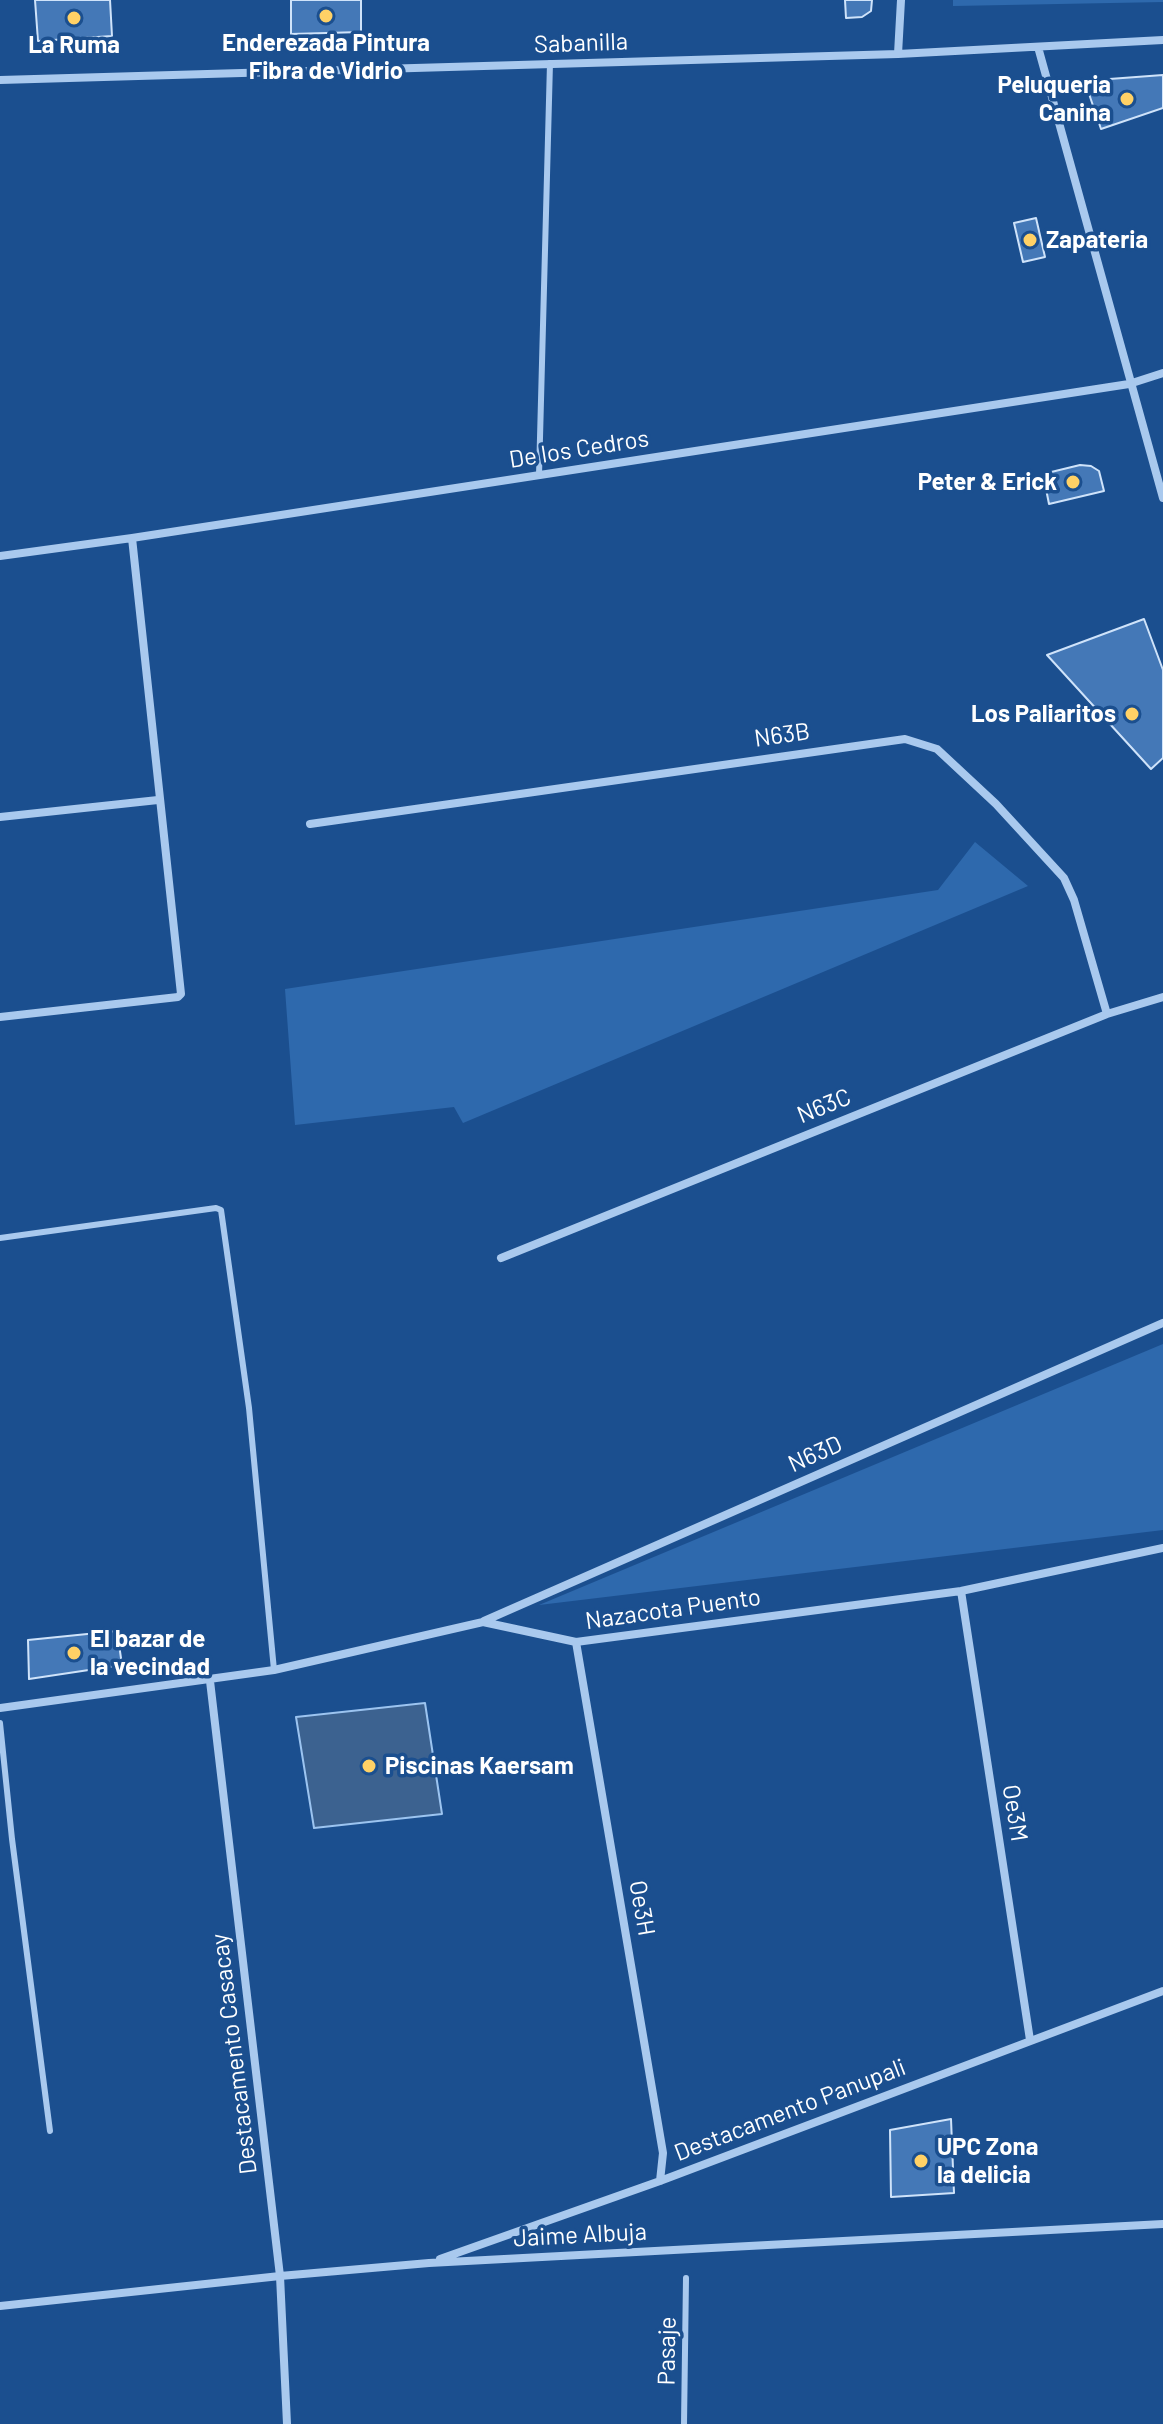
<!DOCTYPE html>
<html>
<head>
<meta charset="utf-8">
<style>
	body { margin:0 }
	canvas { display:block; background:#1b4f8f }
</style>
</head>
<body>
<canvas width="1163" height="2424"></canvas>
<script>
const g = document.querySelector('canvas').getContext('2d');
g.lineJoin = 'round';
function fill(path, color) { g.fillStyle = color; g.fill(path, 'evenodd'); }
function strokePath(path, color, width, dash) { g.strokeStyle = color; g.lineWidth = width; g.lineCap = dash ? 'butt' : 'round'; g.setLineDash(dash || []); g.stroke(path); }
function write(font, color, halo, rows, align = 'center') {
  g.font = font + ' Barlow,sans-serif'; g.lineWidth = 7; g.setLineDash([]); g.textBaseline = 'middle'; g.strokeStyle = halo; g.fillStyle = color; for (const [text, x, y, turn = 0] of rows) {
    g.save(); g.translate(x, y); g.rotate((+turn || 0) * Math.PI / 180); g.textAlign = isNaN(turn) ? turn : align; if (halo) g.strokeText(text, 0, 0); g.fillText(text, 0, 0); g.restore();
  }
}
fill(new Path2D(`
	M953,0H1163V2L953,6Z
	M975,842L1028,886L463,1123L454,1107L295,1125L285,989L938,890Z
	M1163,1344V1530L539,1605Z`), '#2e69ad');
const water = new Path2D(`
	M425,1703L442,1814L314,1828L296,1717Z`);
fill(water, '#3c6290');
strokePath(water, '#9cc4f0', 2);
const building = new Path2D(`
	M35,0H110L112,36L38,41Z
	M291,0H361V32L291,34Z
	M845,0H872L871,11L862,17L846,18Z
	M1163,75V108L1101,129L1088,91L1096,80Z
	M1036,218L1045,257L1023,262L1014,223Z
	M1080,465L1091,466L1099,471L1104,491L1049,504L1043,474Z
	M1144,619L1163,670V758L1151,769L1047,655Z
	M117,1631L122,1665L29,1679L28,1640Z
	M951,2119L954,2193L891,2197L890,2130Z`);
fill(building, '#4478b7');
strokePath(building, '#cfe3fa', 2);
strokePath(new Path2D(`
	M539,475L550,63
	M0,1238L216,1208L221,1210L249,1408L274,1670
	M0,1723L12,1839L50,2131
	M684,2424L686,2278`), '#a9c9ee', 6);
strokePath(new Path2D(`
	M1038,47L1163,498
	M898,54L901,0
	M0,80L898,54L1163,40
	M0,556L132,538L1129,384L1163,373
	M0,817L158,800
	M310,824L905,739L937,749L996,804L1064,878L1074,900L1107,1014
	M0,1017L178,997L181,994L132,538
	M501,1258L1107,1014L1163,997
	M961,1591L1030,2040
	M484,1621L1163,1323
	M576,1642L663,2153L660,2181
	M210,1681L280,2276L287,2424
	M0,1708L274,1670L483,1622L576,1642L961,1591L1163,1548
	M440,2259L660,2181L1163,1991
	M0,2306L280,2276L429,2263L1163,2224`), '#a9c9ee', 8);
for (const [x, y, r, color] of [
	[326,16,8,"#ffd166"],
	[74,18,8,"#ffd166"],
	[1127,99,8,"#ffd166"],
	[1030,240,8,"#ffd166"],
	[1073,482,8,"#ffd166"],
	[1132,714,8,"#ffd166"],
	[74,1653,8,"#ffd166"],
	[369,1766,8,"#ffd166"],
	[921,2161,8,"#ffd166"]
]) { const dot = new Path2D(); dot.arc(x, y, r, 0, 2 * Math.PI); g.fillStyle = color; g.fill(dot); strokePath(dot, '#1b4f8f', 3); }
write('bold 24px', '#fff', '#1b4f8f', [
	["Enderezada Pintura",326,43,"center"],
	["Fibra de Vidrio",326,71,"center"],
	["La Ruma",74,45,"center"],
	["Peluqueria",1111,85,"right"],
	["Canina",1111,113,"right"],
	["Zapateria",1046,240],
	["Peter & Erick",1057,482,"right"],
	["Los Paliaritos",1116,714,"right"],
	["El bazar de",90,1639],
	["la vecindad",90,1667],
	["Piscinas Kaersam",385,1766],
	["UPC Zona",937,2147],
	["la delicia",937,2175]
], 'left');
write('24px', '#fff', '#1b4f8f', [
	["Sabanilla",581,43,-2],
	["De los Cedros",579,449,-9],
	["N63B",782,735,-8],
	["N63C",824,1106,-22],
	["N63D",815,1454,-24],
	["Nazacota Puento",673,1609,-8],
	["Oe3M",1015,1813,81],
	["Oe3H",642,1908,80],
	["Destacamento Casacay",234,2054,-97],
	["Destacamento Panupali",790,2110,-21],
	["Jaime Albuja",580,2235,-3],
	["Pasaje",667,2351,-89]
]);
</script>
</body>
</html>
